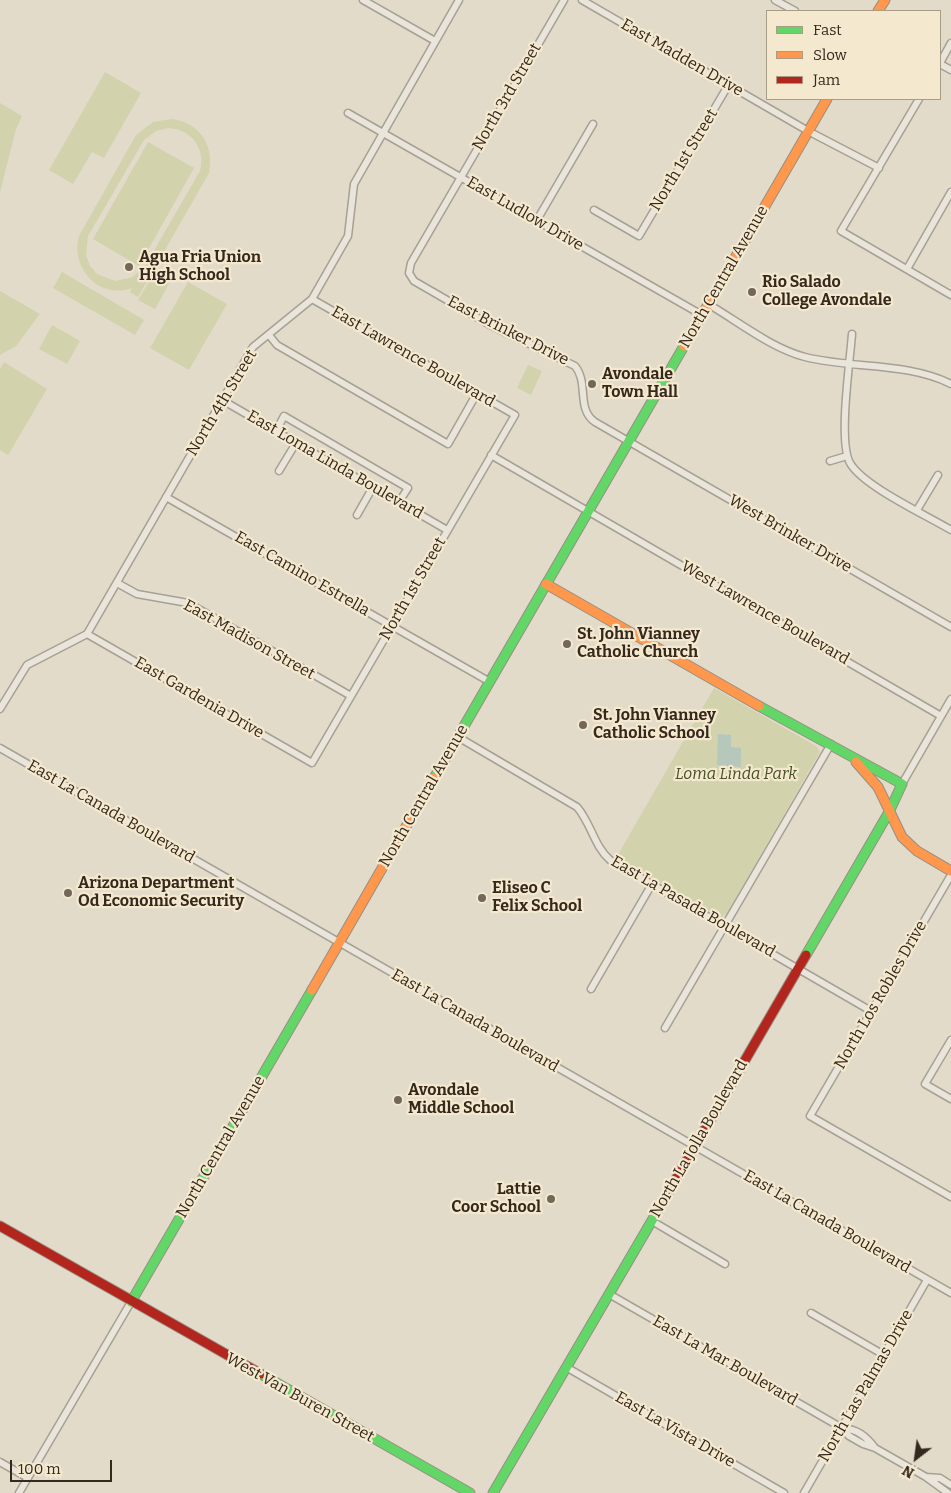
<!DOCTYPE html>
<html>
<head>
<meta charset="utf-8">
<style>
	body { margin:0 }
	#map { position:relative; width:951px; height:1493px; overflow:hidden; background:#e2dbca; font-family:Bitter,serif }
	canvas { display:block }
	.legend { position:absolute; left:766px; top:10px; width:175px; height:90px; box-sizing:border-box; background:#f4e9cf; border:1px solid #a89c87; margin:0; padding:6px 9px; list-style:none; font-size:15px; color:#35281c }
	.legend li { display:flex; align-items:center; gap:10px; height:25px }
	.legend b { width:25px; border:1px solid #a89c87 }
	.north { position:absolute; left:891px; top:1433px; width:50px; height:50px; -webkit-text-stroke:4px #f4e9cf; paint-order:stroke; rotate:210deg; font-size:14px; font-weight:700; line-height:20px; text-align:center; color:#35281c }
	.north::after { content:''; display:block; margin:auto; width:18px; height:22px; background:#35281c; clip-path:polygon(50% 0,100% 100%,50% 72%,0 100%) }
	.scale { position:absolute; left:10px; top:1460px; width:102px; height:22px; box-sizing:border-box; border:2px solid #35281c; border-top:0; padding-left:6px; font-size:15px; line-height:18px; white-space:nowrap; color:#35281c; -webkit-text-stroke:4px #f4e9cf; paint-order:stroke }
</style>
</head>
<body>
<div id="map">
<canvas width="951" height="1493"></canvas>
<ul class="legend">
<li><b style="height:6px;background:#63d668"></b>Fast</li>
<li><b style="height:6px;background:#ff974d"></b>Slow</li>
<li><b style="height:6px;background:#b3261e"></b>Jam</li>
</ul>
<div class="north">N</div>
<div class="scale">100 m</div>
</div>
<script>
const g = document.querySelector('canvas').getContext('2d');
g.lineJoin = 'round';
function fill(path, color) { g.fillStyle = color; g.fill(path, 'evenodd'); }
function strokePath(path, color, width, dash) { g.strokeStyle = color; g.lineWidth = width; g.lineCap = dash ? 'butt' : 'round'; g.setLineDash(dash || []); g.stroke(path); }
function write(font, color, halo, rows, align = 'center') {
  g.font = font + ' Bitter,serif'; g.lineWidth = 4.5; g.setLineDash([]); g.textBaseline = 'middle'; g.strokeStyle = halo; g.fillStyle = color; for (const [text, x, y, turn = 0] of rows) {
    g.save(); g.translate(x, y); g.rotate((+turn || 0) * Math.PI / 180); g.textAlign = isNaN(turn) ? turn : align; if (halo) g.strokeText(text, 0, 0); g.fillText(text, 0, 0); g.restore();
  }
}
fill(new Path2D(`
	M105,72L141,93L104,158L92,152L73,184L49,170Z
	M0,103L22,116L16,129L0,192Z
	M171,119C199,122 215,145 209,173L138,297L130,292L132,288C99,300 70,268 79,236L136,135L153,122ZM168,128C192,129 206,149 200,171L145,266L133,277L115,281L97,274L90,266L86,255L88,236L144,140L156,131Z
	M148,142L194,168L139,266L93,239Z
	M62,272L144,320L135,335L53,288Z
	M153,275L169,284L155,309L138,300Z
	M188,282L227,304L189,370L150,348Z
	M0,291L40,314L16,346L0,355Z
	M52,325L80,341L67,364L39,349Z
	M4,362L47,389L8,455L0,450V369Z
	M528,365L542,371L531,395L517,388Z
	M714,688L816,746L820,752L727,913L721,918L616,858Z`), '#d2d2ac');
fill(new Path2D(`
	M718,734L731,735V747L741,748V767L717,765Z`), '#b6c7bc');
const street = new Path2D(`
	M363,0L435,41
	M564,0L411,263L409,273L414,281L492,326L575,366C589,383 576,409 595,422L951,627
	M582,0L808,131L879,168
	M775,0L795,11
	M940,63L951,43
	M940,64L951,70
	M919,99L841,231L951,295
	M348,113L702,315
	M594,210L639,236L729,84
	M537,220L593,124
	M907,269L951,192
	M708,304C739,322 771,348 805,357C853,369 907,362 951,384
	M852,334C850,362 838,441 850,463C863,486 926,515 951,530
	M269,335L277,345L448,444L477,393
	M222,400L447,530
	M276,431L284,416L408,488L399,502
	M491,455L941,716
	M830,461L847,456
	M279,471L296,443
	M166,497L490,682
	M917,510L938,475
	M357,515L373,487
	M117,583L137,594L188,603L351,696
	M87,634L312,763L515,415L312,299
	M0,709L27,665L87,634L253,347L312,299L348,236L354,184L459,0
	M458,737L577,807C591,823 594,846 610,860L871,1011
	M0,748L951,1293
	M902,784L951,699
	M951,875L810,1116L951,1197
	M591,989L652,884
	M665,1028L831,744
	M951,1040L925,1084L951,1099
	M652,1221L725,1264
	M609,1294L842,1428L849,1436L863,1444L875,1448L926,1477L948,1493
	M811,1313L884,1355
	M566,1367L784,1493
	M842,1428C857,1429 866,1436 875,1448
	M0,1462L28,1478
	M926,1477L940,1478L951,1485
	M19,1493L131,1302
	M804,1493L927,1280`);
const fast = new Path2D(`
	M759,706L902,784L889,812L806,955
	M434,778L684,346
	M131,1302L312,990
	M261,1374L470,1493
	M493,1493L668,1193`);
const slow = new Path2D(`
	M878,11L885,0
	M684,346L827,99
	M546,584L759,706
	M856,762L878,787L902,837L917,851L951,871
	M312,990L434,778`);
const jam = new Path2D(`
	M668,1193L806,955
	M0,1226L261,1374`);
strokePath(street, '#a7a094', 9);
strokePath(fast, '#968f84', 11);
strokePath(slow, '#968f84', 11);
strokePath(jam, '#968f84', 11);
strokePath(street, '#eae5db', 6);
strokePath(fast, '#63d668', 9);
strokePath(slow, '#ff974d', 9);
strokePath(jam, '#b3261e', 9);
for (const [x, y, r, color] of [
	[129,267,5,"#726759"],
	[752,292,5,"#726759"],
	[592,384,5,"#726759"],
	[567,644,5,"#726759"],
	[583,725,5,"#726759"],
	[68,893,5,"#726759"],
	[482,898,5,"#726759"],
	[398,1100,5,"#726759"],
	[551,1199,5,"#726759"]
]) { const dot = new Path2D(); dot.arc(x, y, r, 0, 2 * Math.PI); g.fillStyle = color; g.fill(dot); strokePath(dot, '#f4e9cf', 2); }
write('16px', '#35281c', '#f4e9cf', [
	["East Madden Drive",682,58,30],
	["North 3rd Street",507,97,-60],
	["North 1st Street",684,160,-59],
	["East Ludlow Drive",525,214,30],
	["North Central Avenue",724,277,-60],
	["East Brinker Drive",508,331,27],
	["East Lawrence Boulevard",413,357,30],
	["North 4th Street",222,403,-59],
	["East Loma Linda Boulevard",335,465,30],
	["West Brinker Drive",790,534,30],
	["East Camino Estrella",302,574,30],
	["North 1st Street",413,589,-60],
	["West Lawrence Boulevard",765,613,30],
	["East Madison Street",249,640,29],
	["East Gardenia Drive",199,698,30],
	["North Central Avenue",424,796,-60],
	["East La Canada Boulevard",111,812,30],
	["East La Pasada Boulevard",693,907,30],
	["North Los Robles Drive",881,995,-60],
	["East La Canada Boulevard",475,1021,30],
	["North La Jolla Boulevard",699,1139,-60],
	["North Central Avenue",221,1147,-60],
	["East La Canada Boulevard",827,1222,30],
	["East La Mar Boulevard",725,1361,30],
	["North Las Palmas Drive",866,1386,-60],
	["West Van Buren Street",300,1398,29],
	["East La Vista Drive",675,1430,30]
]);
write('bold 16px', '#35281c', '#f4e9cf', [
	["Agua Fria Union",139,258],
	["High School",139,276],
	["Rio Salado",762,283],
	["College Avondale",762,301],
	["Avondale",602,375],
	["Town Hall",602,393],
	["St. John Vianney",577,635],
	["Catholic Church",577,653],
	["St. John Vianney",593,716],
	["Catholic School",593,734],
	["Arizona Department",78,884],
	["Od Economic Security",78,902],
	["Eliseo C",492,889],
	["Felix School",492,907],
	["Avondale",408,1091],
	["Middle School",408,1109],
	["Lattie",541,1190,"right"],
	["Coor School",541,1208,"right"]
], 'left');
write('italic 16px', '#465124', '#f4e9cf', [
	["Loma Linda Park",736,775]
]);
</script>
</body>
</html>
